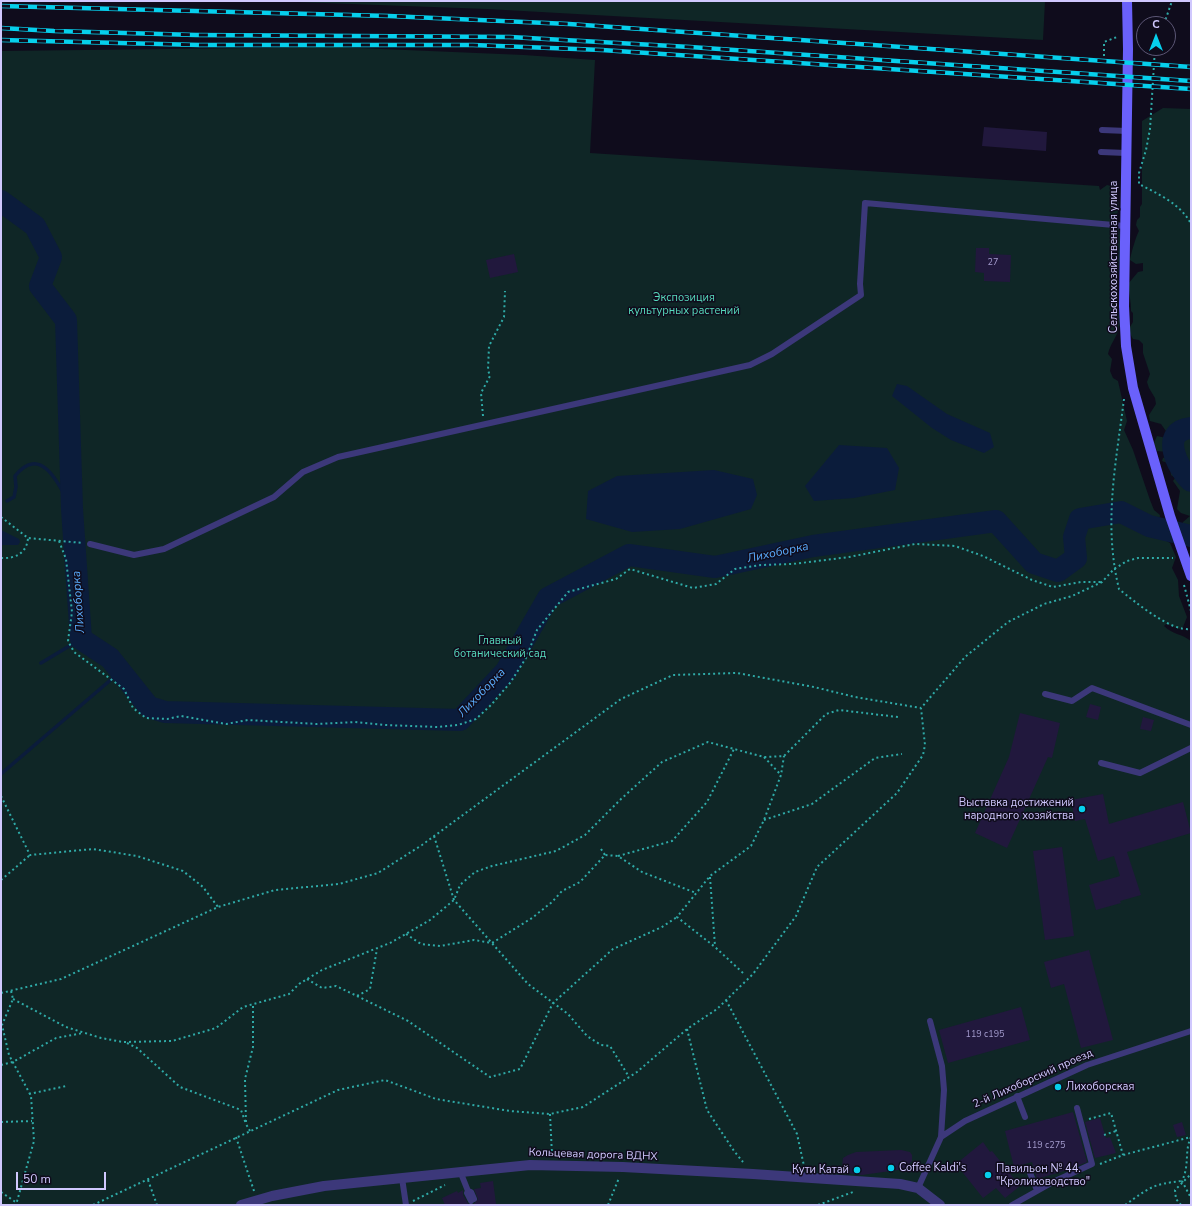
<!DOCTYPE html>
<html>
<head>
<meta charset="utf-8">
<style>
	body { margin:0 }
	#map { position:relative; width:1192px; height:1206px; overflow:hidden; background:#0f0c1c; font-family:"Nunito Sans",sans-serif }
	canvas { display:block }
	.frame { position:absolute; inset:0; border:2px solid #d0c8fe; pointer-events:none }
	.north { position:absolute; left:1136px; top:16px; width:40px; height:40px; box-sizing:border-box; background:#0f0c1c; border:1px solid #5c5776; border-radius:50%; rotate:0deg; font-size:11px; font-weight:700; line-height:16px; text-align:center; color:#d0c8fe }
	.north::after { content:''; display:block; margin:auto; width:14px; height:18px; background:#06cfec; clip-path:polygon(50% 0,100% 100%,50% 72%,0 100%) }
	.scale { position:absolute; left:16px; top:1172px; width:90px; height:18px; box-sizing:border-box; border:2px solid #d0c8fe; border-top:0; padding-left:5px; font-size:12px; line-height:14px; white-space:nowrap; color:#d0c8fe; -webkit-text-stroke:3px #0f0c1c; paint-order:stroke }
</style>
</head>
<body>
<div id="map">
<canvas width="1192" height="1206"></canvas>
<div class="frame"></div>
<div class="north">С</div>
<div class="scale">50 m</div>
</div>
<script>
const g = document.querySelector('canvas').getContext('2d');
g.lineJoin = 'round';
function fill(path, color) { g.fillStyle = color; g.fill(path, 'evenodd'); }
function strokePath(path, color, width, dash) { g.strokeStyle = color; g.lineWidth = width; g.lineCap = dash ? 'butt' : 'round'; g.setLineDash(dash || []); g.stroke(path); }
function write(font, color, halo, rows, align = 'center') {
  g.font = font + ' "Nunito Sans",sans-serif'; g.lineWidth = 3; g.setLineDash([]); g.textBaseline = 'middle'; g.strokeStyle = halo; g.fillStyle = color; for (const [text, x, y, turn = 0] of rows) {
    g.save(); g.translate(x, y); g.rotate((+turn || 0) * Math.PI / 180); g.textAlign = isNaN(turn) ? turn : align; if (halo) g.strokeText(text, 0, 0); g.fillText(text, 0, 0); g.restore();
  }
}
fill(new Path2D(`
	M270,1H1045L1043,40L487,9Z
	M335,47L524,55L595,60L590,153L1099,186L1100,190L1107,185L1115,187L1119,205L1116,221C1126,240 1117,276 1116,297C1116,307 1122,319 1119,328C1117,337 1110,344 1108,354L1112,359L1110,371L1113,378L1118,381L1127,421L1124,430L1133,450L1150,500L1154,510L1160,515L1159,523L1165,540L1170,543L1176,557L1172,568L1178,580L1179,596L1187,617L1183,627L1179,629L1166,624L1164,626C1172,634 1182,634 1191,641V1205H1V51Z
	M1163,108L1191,109V544L1184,541L1180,530L1183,522L1190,516L1181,513L1177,509L1180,491L1173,481L1175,478L1171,475L1170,464L1162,461L1163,458L1169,456L1167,452L1157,451L1154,443L1157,436L1166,438L1168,434L1161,424L1150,421L1149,415L1156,404L1155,398L1149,388L1147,382L1150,374L1143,353V344L1139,340L1133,339L1128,330L1133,322V313L1131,311C1131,301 1129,293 1128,284L1138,272L1143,271V263L1136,264L1130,260C1131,254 1136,236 1139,231L1136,225L1137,220L1140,217V207L1142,204V121Z`), '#0f2626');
fill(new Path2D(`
	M897,384L907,386L947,414L990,433L994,447L984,453L951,440L932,428L892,396Z
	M839,445L887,448L899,468L895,490L854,498L814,501L805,486Z
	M714,470L753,479L757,495L751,509L680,529L632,532L586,519L588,491L617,476Z
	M1,530L19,539L20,542L18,545H1Z`), '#0b1c3b');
strokePath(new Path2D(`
	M7,501L14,497L16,487L15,476C42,442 61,488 72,509
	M41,663L81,639
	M1,774L121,671`), '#0b1c3b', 3.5);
strokePath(new Path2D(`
	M1,201L35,226L51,257L40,286L66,320L72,509L81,639L110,658L149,707L165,712L460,720L506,671L548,598L629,555L715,567L813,546L996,521L1034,563L1058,571L1076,558L1074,537L1080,519L1121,512L1149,526L1191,536
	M1191,428C1159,431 1177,468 1191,481`), '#0b1c3b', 22);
fill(new Path2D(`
	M984,127L1047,132L1046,151L982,146Z
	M976,248H989V254L1011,255L1010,282L984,281V273L975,272Z
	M514,254L518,272L490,278L486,260Z
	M1090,704L1101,707L1098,720L1086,717Z
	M1020,713L1060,723L1052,758L1048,757L1007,848L975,833L1009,757Z
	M1143,717L1154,720L1151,731L1140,729Z
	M1103,794L1109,824L1183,802L1191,833L1127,852L1141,895L1120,901L1121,903L1096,910L1089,885L1120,876L1114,856L1098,861L1085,819L1075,821L1071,800Z
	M1062,847L1074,936L1045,940L1033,851Z
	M1089,950L1113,1040L1081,1048L1064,984L1051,988L1044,962Z
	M1021,1007L1030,1040L948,1063L939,1030Z
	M1073,1112L1087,1162L1067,1170L1037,1179L1032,1162L1014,1167L1005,1131Z
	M1100,1118L1106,1138L1110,1137L1116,1153L1095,1158L1085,1122Z
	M1182,1122L1186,1135L1177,1137L1173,1125Z
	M983,1142L990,1152L992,1151L1020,1186L1005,1198L996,1188L983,1198L956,1164Z
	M901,1150L910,1152L912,1155V1161L905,1169L862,1175L848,1173L842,1167L843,1158L848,1155L856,1152Z
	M493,1181L496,1204L473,1205L478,1199L474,1189L481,1188L480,1183Z
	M463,1190V1195L469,1205H445L442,1198L457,1191L458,1193Z`), '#21183d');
strokePath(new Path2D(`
	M1164,24L1172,1
	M1155,48L1150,129L1146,150L1139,173V184C1158,194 1181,204 1191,224
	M1104,56V42L1117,37
	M1124,399C1116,463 1103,524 1119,589C1135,602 1171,632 1191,629
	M483,416L481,393L490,376L488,370L489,346L504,317L505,291
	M1,517L28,538L83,543
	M59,541L66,559L72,612L68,641L74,652L124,689L133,708L146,718L167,719L181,716L226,724L248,720L317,724L355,722L384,725L438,727L458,725L476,719L491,705L510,683L526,658L537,630L568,592L616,579L630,569L693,588L716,584L735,569L761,565L793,564L849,557L915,544L955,546L983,556L1032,580L1053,587L1081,582H1101
	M1,558C15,559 27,553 28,538
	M1184,585L1191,611
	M764,757L781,775
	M1,796L30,855L93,849L137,856L183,871L203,887L218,907
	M764,820L812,804L875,758L902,754
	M434,836L454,900L528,984L568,1014L587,1036L601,1045L610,1046L629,1077
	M601,849L605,855
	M618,856L672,841L707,802L734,749
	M710,877L715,946
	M1,880L30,855
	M406,934L421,944L440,946L474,940L492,943L532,918L552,902L562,891L580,882L605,855L618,856L642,872L696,893
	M743,973L715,947L677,917L710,876L751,846L764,820L781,775L784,756
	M307,979L322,988L336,986L357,996L370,989L377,949
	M11,991L13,999L2,1025L9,1055L31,1096L34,1141L16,1205
	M1,993L61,979L218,907L275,890L339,884L378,873L422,845L621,699L673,675L737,673L814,687L855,697L921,708
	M357,996L408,1021L490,1077L520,1069L553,1003L613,949L662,927L677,917
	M13,999L66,1027L101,1038L123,1042L172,1041L216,1028L243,1007L289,994L299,984L322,970L390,943L430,920L454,900L460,885L475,872L492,866L556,851L585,835L621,799L662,762L708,742L764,757L784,756L826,714L839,710L898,717
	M726,1000L797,1134L804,1166
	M687,1029L707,1110L734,1151L743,1162
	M127,1043L137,1048L180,1087L241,1110L246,1124
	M1,1065L13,1062L56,1038L83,1033
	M29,1094L66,1086
	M550,1114L552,1155
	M1089,1119L1111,1113L1123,1155
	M1,1122L32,1121
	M250,1131L246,1124L245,1079L253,1047V1004
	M1104,1135L1116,1131
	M236,1137L254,1191
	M1191,1137C1184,1152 1190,1164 1182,1181L1191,1198
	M1100,1164L1123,1155L1191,1137
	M148,1180L157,1205
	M1,1192L17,1203
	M413,1201L445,1185
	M93,1205L338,1090L385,1080L436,1099L510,1111L550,1114L583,1107L637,1072L687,1029L717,1009L753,974L796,916L817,867L897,793L923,755L925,745L921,708L965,657L1008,622L1044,604L1072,596L1102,582L1114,569L1127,561L1138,558H1173
	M608,1205L619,1178
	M818,1205L853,1192
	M1125,1205C1149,1188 1152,1184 1182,1181
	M1181,1205L1176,1199L1175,1190L1191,1174`), '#2faaa7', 2, [2, 3]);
strokePath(new Path2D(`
	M1102,130L1127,131
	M1101,152L1126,153
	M90,544L134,555L164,549L274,497L303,472L338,457L750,365L772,354L861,295L860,284L865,203L1125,226
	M1045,694L1072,701L1092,688L1191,725
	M1101,763L1140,773L1191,748
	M930,1021L942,1066L944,1090L941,1137
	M1017,1096L1025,1117
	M1028,1168L1037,1190
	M460,1171L468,1191
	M402,1178L406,1205
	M918,1188L941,1137L965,1121L1087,1065L1191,1031
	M471,1201L467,1193L468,1191L471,1192L474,1199
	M1012,1205L1053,1182L1092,1164L1077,1108`), '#3c387a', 6);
strokePath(new Path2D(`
	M241,1205L272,1196L324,1186L530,1165L623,1167L753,1174L900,1184L918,1188L940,1205`), '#3c387a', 10);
strokePath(new Path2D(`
	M1127,1L1128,49L1124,306L1126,346L1133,388L1170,516L1191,576`), '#6a61fb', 10);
const rail = new Path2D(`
	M1,6L389,16L569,24L1191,67
	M1,28L54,31L196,35L510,37L690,47L1191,81
	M1,40L199,45H473L602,50L1191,89`);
strokePath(rail, '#06cfec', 4.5);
strokePath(rail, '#0f0c1c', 3, [9]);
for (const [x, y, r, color] of [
	[1082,809,4,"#06cfec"],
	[1058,1087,4,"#06cfec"],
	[891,1168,4,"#06cfec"],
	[857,1170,4,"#06cfec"],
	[988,1175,4,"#06cfec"]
]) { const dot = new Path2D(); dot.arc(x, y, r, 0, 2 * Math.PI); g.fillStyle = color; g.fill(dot); strokePath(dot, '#0f0c1c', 1.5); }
write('9px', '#a49cce', null, [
	["27",993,263],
	["119 с195",985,1035],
	["119 с275",1046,1146]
]);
write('11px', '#d0c8fe', '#0f0c1c', [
	["Сельскохозяйственная улица",1114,257,-90],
	["2-й Лихоборский проезд",1033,1079,-24],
	["Кольцевая дорога ВДНХ",593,1155,2]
]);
write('11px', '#57dbbd', '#0f0c1c', [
	["Экспозиция",684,298],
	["культурных растений",684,311],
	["Главный",500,641],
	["ботанический сад",500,654]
]);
write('11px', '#d0c8fe', '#0f0c1c', [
	["Выставка достижений",1074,803,"right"],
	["народного хозяйства",1074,816,"right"],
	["Лихоборская",1066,1087],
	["Coffee Kaldi's",899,1168],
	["Павильон № 44.",996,1169],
	["\"Кролиководство\"",996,1182],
	["Кути Катай",849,1170,"right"]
], 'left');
write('italic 12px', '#59abfb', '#0f0c1c', [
	["Лихоборка",778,553,-12],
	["Лихоборка",79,602,-94],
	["Лихоборка",482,693,-46]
]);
</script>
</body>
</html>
